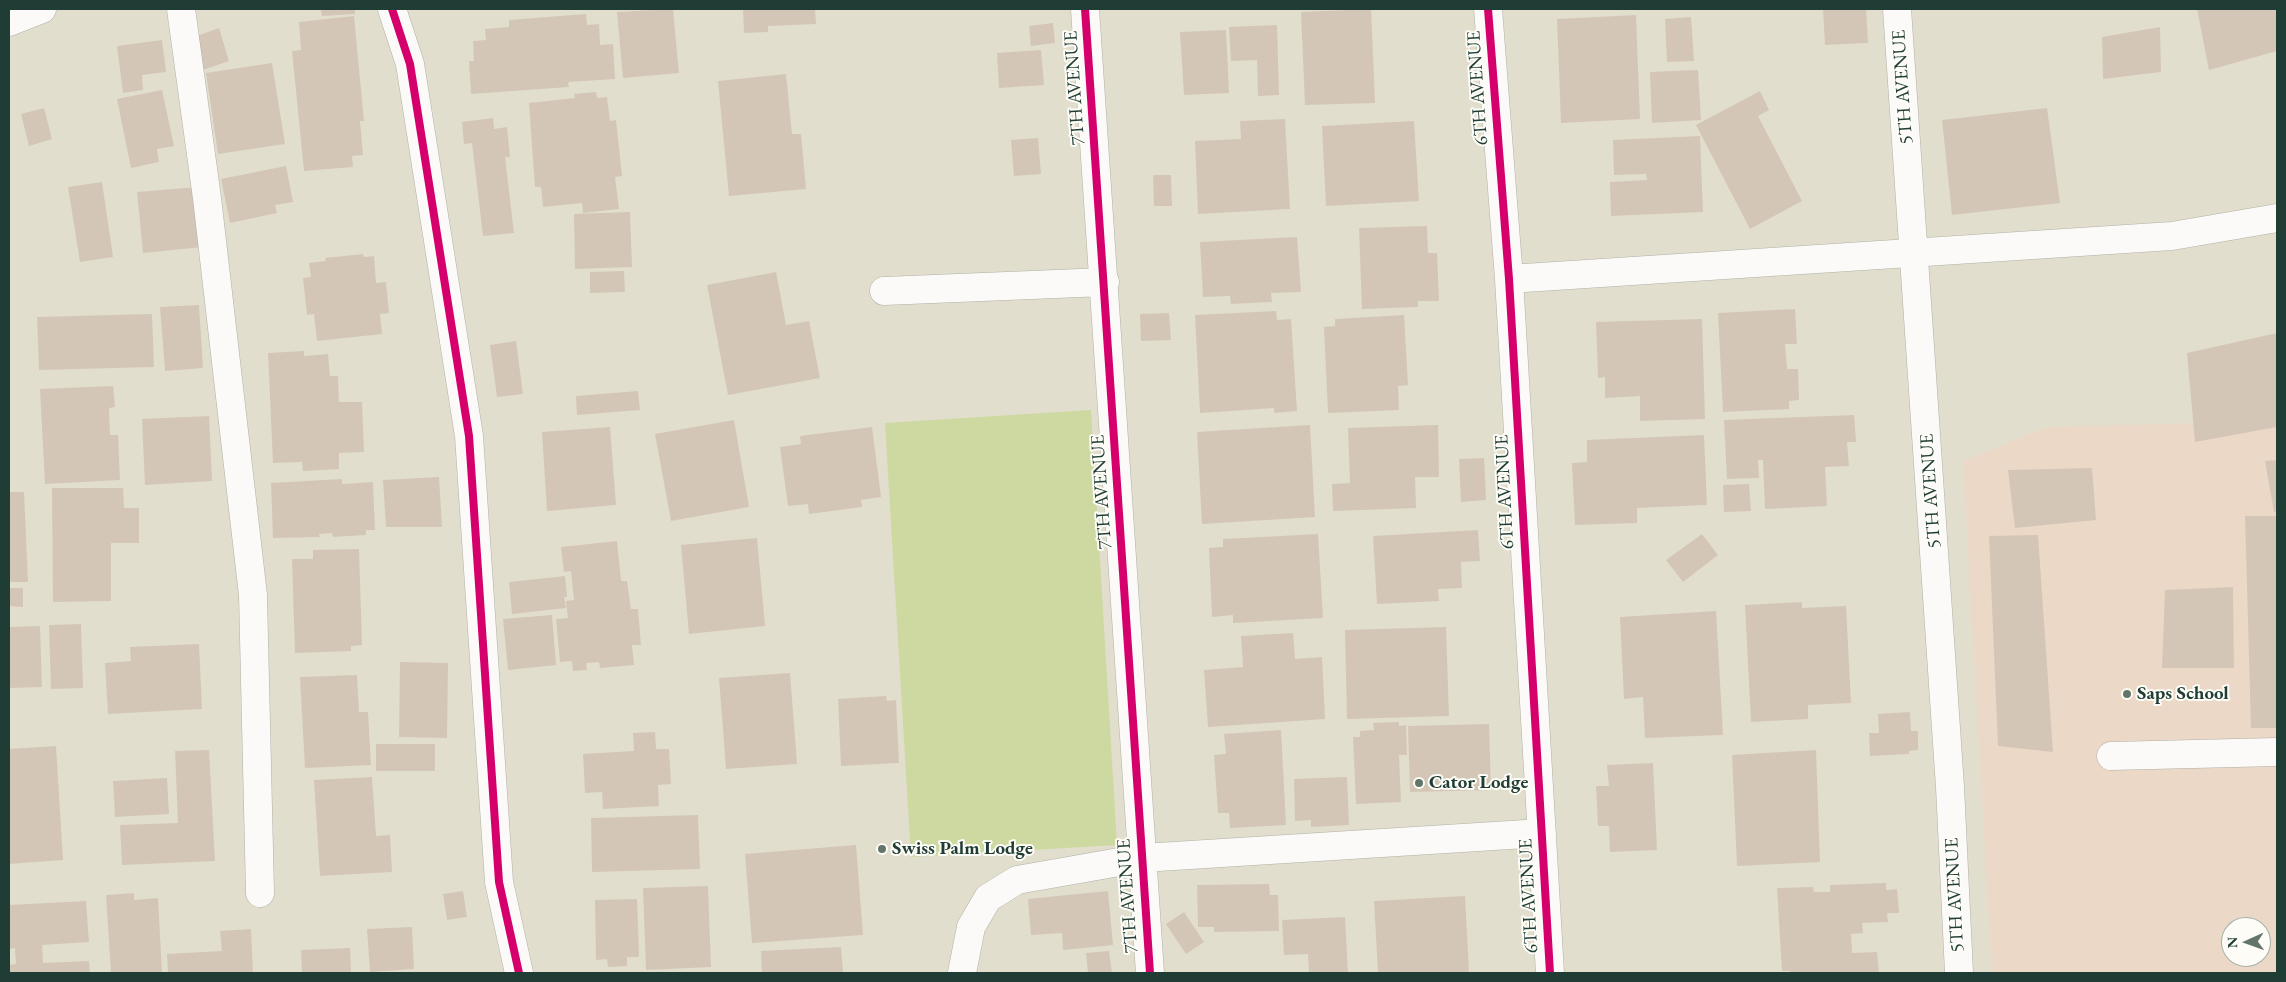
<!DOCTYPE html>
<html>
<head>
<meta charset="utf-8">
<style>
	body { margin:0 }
	#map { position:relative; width:2286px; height:982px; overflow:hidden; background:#e2decd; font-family:"EB Garamond",serif }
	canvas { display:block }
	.frame { position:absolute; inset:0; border:10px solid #1f3d34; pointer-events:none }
	.north { position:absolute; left:2221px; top:917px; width:50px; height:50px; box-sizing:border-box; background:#fdfcf7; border:1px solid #a4b0a9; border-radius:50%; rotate:268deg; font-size:14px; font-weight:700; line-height:20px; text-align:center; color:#1f3d34 }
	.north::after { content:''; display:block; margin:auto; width:18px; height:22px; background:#63756a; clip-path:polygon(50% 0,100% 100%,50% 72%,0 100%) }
</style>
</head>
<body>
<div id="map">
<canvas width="2286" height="982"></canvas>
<div class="frame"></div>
<div class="north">N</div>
</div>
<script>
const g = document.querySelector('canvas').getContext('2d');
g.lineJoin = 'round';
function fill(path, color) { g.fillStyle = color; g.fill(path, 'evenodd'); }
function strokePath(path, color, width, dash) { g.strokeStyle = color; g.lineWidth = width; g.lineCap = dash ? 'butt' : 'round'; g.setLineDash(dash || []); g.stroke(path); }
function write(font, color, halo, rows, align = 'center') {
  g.font = font + ' "EB Garamond",serif'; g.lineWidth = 4; g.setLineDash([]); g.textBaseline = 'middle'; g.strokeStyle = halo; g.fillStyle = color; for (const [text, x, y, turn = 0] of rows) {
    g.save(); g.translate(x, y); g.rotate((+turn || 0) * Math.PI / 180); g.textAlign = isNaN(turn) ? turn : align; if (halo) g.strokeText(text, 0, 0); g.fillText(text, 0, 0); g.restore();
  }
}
fill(new Path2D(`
	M2277,418V973H1992L1963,461L2048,427L2247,422ZM2231,927H2261V957H2231Z`), '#ecd8c6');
fill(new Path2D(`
	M1091,410L1117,845L911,857L885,423Z`), '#cdd9a0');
fill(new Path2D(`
	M321,9H355V14L322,16Z
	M673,9L679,73L623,78L617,12Z
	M743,9H815L816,24L768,26V32L744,33Z
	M1371,9L1375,103L1305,105L1301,12Z
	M1823,9H1866L1868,43L1825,45Z
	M2197,9H2277V51L2209,70Z
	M586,14L587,25L599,24L600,45L613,44L615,79L568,82L569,87L471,94L469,61H474L473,41L486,40L485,29L509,27V20Z
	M1636,15L1640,119L1561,123L1557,19Z
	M354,16L364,121H360L363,155L352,156L353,167L304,171L292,51L301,50L299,22Z
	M1691,17L1694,61L1667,62L1665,19Z
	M1053,23L1055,43L1031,46L1029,26Z
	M1277,25L1279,95L1258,96L1257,60L1231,61L1229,27Z
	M2160,27L2161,72L2103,79L2102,37Z
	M219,28L229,61L197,72L186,40Z
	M1226,30L1229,93L1184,95L1180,32Z
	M162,40L166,72L142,75L143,90L123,93L117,46Z
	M1041,50L1044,85L999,88L997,53Z
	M272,63L285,144L218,154L206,73Z
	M1698,70L1701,120L1652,123L1650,72Z
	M786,74L792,134H801L806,189L729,196L718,81Z
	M162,90L174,146L157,149L159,162L131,168L117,99Z
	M1760,91L1769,110L1758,116L1802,201L1750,229L1696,125Z
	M596,92L597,98L607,97L610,121L616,120L622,176L615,177L619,209L583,213L582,203L543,207L541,187H535L529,103L575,98L574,94Z
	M44,108L52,139L29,146L21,114Z
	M2047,108L2060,203L1952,215L1942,120Z
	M493,118L494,129L507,127L510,157H505L514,233L483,236L472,143L464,144L462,122Z
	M1285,119L1290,209L1198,214L1195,141L1241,139L1240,121Z
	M1414,121L1419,201L1326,206L1322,126Z
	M1700,136L1703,212L1611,216L1610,182L1647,180L1646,174L1614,175L1613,140Z
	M1038,138L1041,174L1014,176L1011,140Z
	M286,166L293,202L275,205L277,213L230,223L221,179Z
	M1153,175H1171L1172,206H1154Z
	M102,182L113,257L80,262L68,187Z
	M197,187L203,247L143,253L137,192Z
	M630,212L632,267L575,269L574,214Z
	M1427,226L1428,253H1437L1439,301H1418V307L1362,309L1359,228Z
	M1297,237L1301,292L1271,293L1272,302L1231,304L1230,296L1203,297L1200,242Z
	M363,254L364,257L374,256L376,283L386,282L389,313L380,314L382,334L317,341L314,314L307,315L303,278L311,277L309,263L326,261L325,258Z
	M624,271L625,292L590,293V272Z
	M776,272L786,325L809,321L820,378L728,395L707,285Z
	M199,305L203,368L165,371L160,307Z
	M1795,309L1797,344H1785L1787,369H1798L1799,400L1789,401V409L1723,412L1718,313Z
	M1276,311L1277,320L1291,319L1297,411L1274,413V408L1200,413L1195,315Z
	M1169,313L1171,340L1141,341L1140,314Z
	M152,314L154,367L39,370L37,317Z
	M1404,315L1408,385L1398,386L1399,410L1328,413L1324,327L1335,326V319Z
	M1702,319L1705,419L1640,421V396L1605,398V377L1598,378L1596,322Z
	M2277,333V427L2195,442L2187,353Z
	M516,341L523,394L497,397L490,345Z
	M304,351V356L328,354L330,376H338L339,402H362L364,452L339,453V469L303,471L302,462L273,463L268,353Z
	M113,386L115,407L109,408L110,435H118L120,480L45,484L40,389Z
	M638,391L640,410L577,415L576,396Z
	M1854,415L1856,442H1847L1849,466L1825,467L1827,506L1765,509L1763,460H1758L1759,478L1727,479L1724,420Z
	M209,416L212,481L145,485L142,419Z
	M734,420L749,507L671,521L655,434Z
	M1310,425L1315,517L1202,524L1197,432Z
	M1438,425L1439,477H1415L1416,508L1333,511L1332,484L1350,483L1348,428Z
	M610,427L616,505L547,511L542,432Z
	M872,427L881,497L861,500L862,507L809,514L808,504L788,506L780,447L801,444L800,436Z
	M1704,435L1707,505L1637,508V523L1575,525L1572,463L1587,462V440Z
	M1484,458L1486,500L1461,502L1459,459Z
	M2277,460V511L2274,512L2265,461Z
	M2092,468L2096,520L2015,528L2008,470Z
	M439,477L442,527H386L383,480Z
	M342,479V484L373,482L375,530H366V535L333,537L332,533L319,534L320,537L273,538L271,483Z
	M1749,484L1751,511L1724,512L1723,485Z
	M52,488H123L124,508H139V543H111V601L53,602Z
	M9,492H24L28,582H9Z
	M2245,516H2277V728H2251Z
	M1478,530L1480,561L1461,562L1462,588L1438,589L1439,601L1377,604L1373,536Z
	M1318,534L1323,618L1233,623V615L1212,617L1209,548L1223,547V539Z
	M1702,534L1718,555L1683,582L1666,560Z
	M2038,535L2053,752L1998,746L1989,536Z
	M757,538L765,626L689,634L681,545Z
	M617,541L621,581H627L631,609H638L641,645H632L634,665L600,668L599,662L586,663L587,670L573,671L572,661L560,662L556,619L568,618L566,601L574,600L571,571L564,572L561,547Z
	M359,549L362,645L351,646V651L295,653L292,559H313V550Z
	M565,576L567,597H564L566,608L512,614L509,582Z
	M2233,587L2234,668H2162L2165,590Z
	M9,588H23V607L9,606Z
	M1802,602V608L1846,606L1851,703L1808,705V719L1751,722L1745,605Z
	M1716,611L1723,735L1645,738L1643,697L1624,699L1620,617Z
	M552,615L556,665L508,670L503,619Z
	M81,624L83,688L51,689L49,625Z
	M40,626L42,687L9,688V627Z
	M1446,627L1449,716L1347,719L1345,630Z
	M1293,633L1295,659L1322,657L1325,719L1208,727L1204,670L1243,667L1241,636Z
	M199,644L202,709L108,714L105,663L131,661L130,647Z
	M400,662L448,663L447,738L399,737Z
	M790,673L797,764L726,769L719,678Z
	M357,675L359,712H368L371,765L305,768L300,677Z
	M886,696L887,701L896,700L899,763L841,766L838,699Z
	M1910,712L1911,731H1918V750L1909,751V754L1870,756L1869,733H1879L1878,714Z
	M1399,722V726L1406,725L1407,755H1399L1401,802L1356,804L1353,737H1360V731L1374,730L1373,723Z
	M1489,724L1491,790L1410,792L1408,726Z
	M1281,730L1286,825L1230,828L1229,813H1218L1214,755L1226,754L1224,734Z
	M655,732L656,749H669L671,784L658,785L659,806L603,809L602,792L585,793L583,754L634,751L633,733Z
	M376,744H435V771H376Z
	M56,746L63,860L9,864V749Z
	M209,750L215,861L122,865L120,825L178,823L175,751Z
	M1816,750L1820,862L1737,866L1732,755Z
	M1653,763L1657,850L1610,852L1609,826H1598L1596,786H1609L1607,765Z
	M372,777L376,836L390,835L392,872L320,876L314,780Z
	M1347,777L1349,825L1311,827V820L1295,821L1294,779Z
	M167,778L169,814L115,817L113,781Z
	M698,815L700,869L592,872L591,818Z
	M856,845L863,935L752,943L745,854Z
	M1886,883V890L1897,889L1899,913H1887L1888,922L1862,923L1863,933L1851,934L1852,953L1877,952L1879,973H1791L1790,971H1782L1777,888L1813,887L1814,892H1830V885Z
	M1269,884L1270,895H1278L1279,931L1214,932V927H1198L1197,885Z
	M708,886L711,967L646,970L643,888Z
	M463,891L467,917L447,920L443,894Z
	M1108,891L1113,945L1063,950L1062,933L1031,935L1028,899Z
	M134,893V900L158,898L162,973H111L106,895Z
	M1465,896L1469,973H1378L1374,901Z
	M637,899L639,957H627V966L608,967L607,959L596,960L595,900Z
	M86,901L89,942L42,945L43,963L89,961L90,973H9V965L16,964L15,948L9,949V905Z
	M1184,912L1204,942L1186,954L1166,924Z
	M1345,917L1348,973H1309L1308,954L1284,955L1282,920Z
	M412,927L414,969L370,972L367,929Z
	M251,929L253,973H168L167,954L222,951L220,931Z
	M841,947L843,973H762L761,951Z
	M350,948L351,973H302L301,950Z
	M1109,951L1112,973H1088L1086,953Z`), '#d4c6b7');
const minor = new Path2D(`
	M181,9L207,198L253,595L260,893
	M392,9L410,64L469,436L499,882L519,973
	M1085,9L1150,973
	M1488,9L1509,279L1550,973
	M1897,9L1950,787L1959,973
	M9,22L42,9
	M1509,279L2172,236L2277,218
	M884,291L1105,282
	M2111,756L2277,752
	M962,973L971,927L988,898L1017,880L1142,858L1542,833`);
strokePath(minor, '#afb0a4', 29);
strokePath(minor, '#fbfaf8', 28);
strokePath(new Path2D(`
	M392,9L410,64L469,436L499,882L519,973
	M1085,9L1150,973
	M1488,9L1509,279L1550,973`), '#d6006c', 8);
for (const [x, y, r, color] of [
	[2127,694,5,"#63756a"],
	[1419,783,5,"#63756a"],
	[882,849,5,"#63756a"]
]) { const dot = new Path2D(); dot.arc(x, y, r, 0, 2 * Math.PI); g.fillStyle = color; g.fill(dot); strokePath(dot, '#fdfcf7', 2); }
write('19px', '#1f3d34', '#fdfcf7', [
	["5TH AVENUE",1903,87,-94],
	["7TH AVENUE",1075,88,-94],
	["6TH AVENUE",1478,88,-94],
	["5TH AVENUE",1931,491,-94],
	["7TH AVENUE",1102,492,-94],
	["6TH AVENUE",1505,492,-93],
	["5TH AVENUE",1955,895,-93],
	["7TH AVENUE",1128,896,-94],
	["6TH AVENUE",1529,896,-93]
]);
write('bold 19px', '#1f3d34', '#fdfcf7', [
	["Saps School",2137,694],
	["Cator Lodge",1429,783],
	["Swiss Palm Lodge",892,849]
], 'left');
</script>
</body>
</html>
